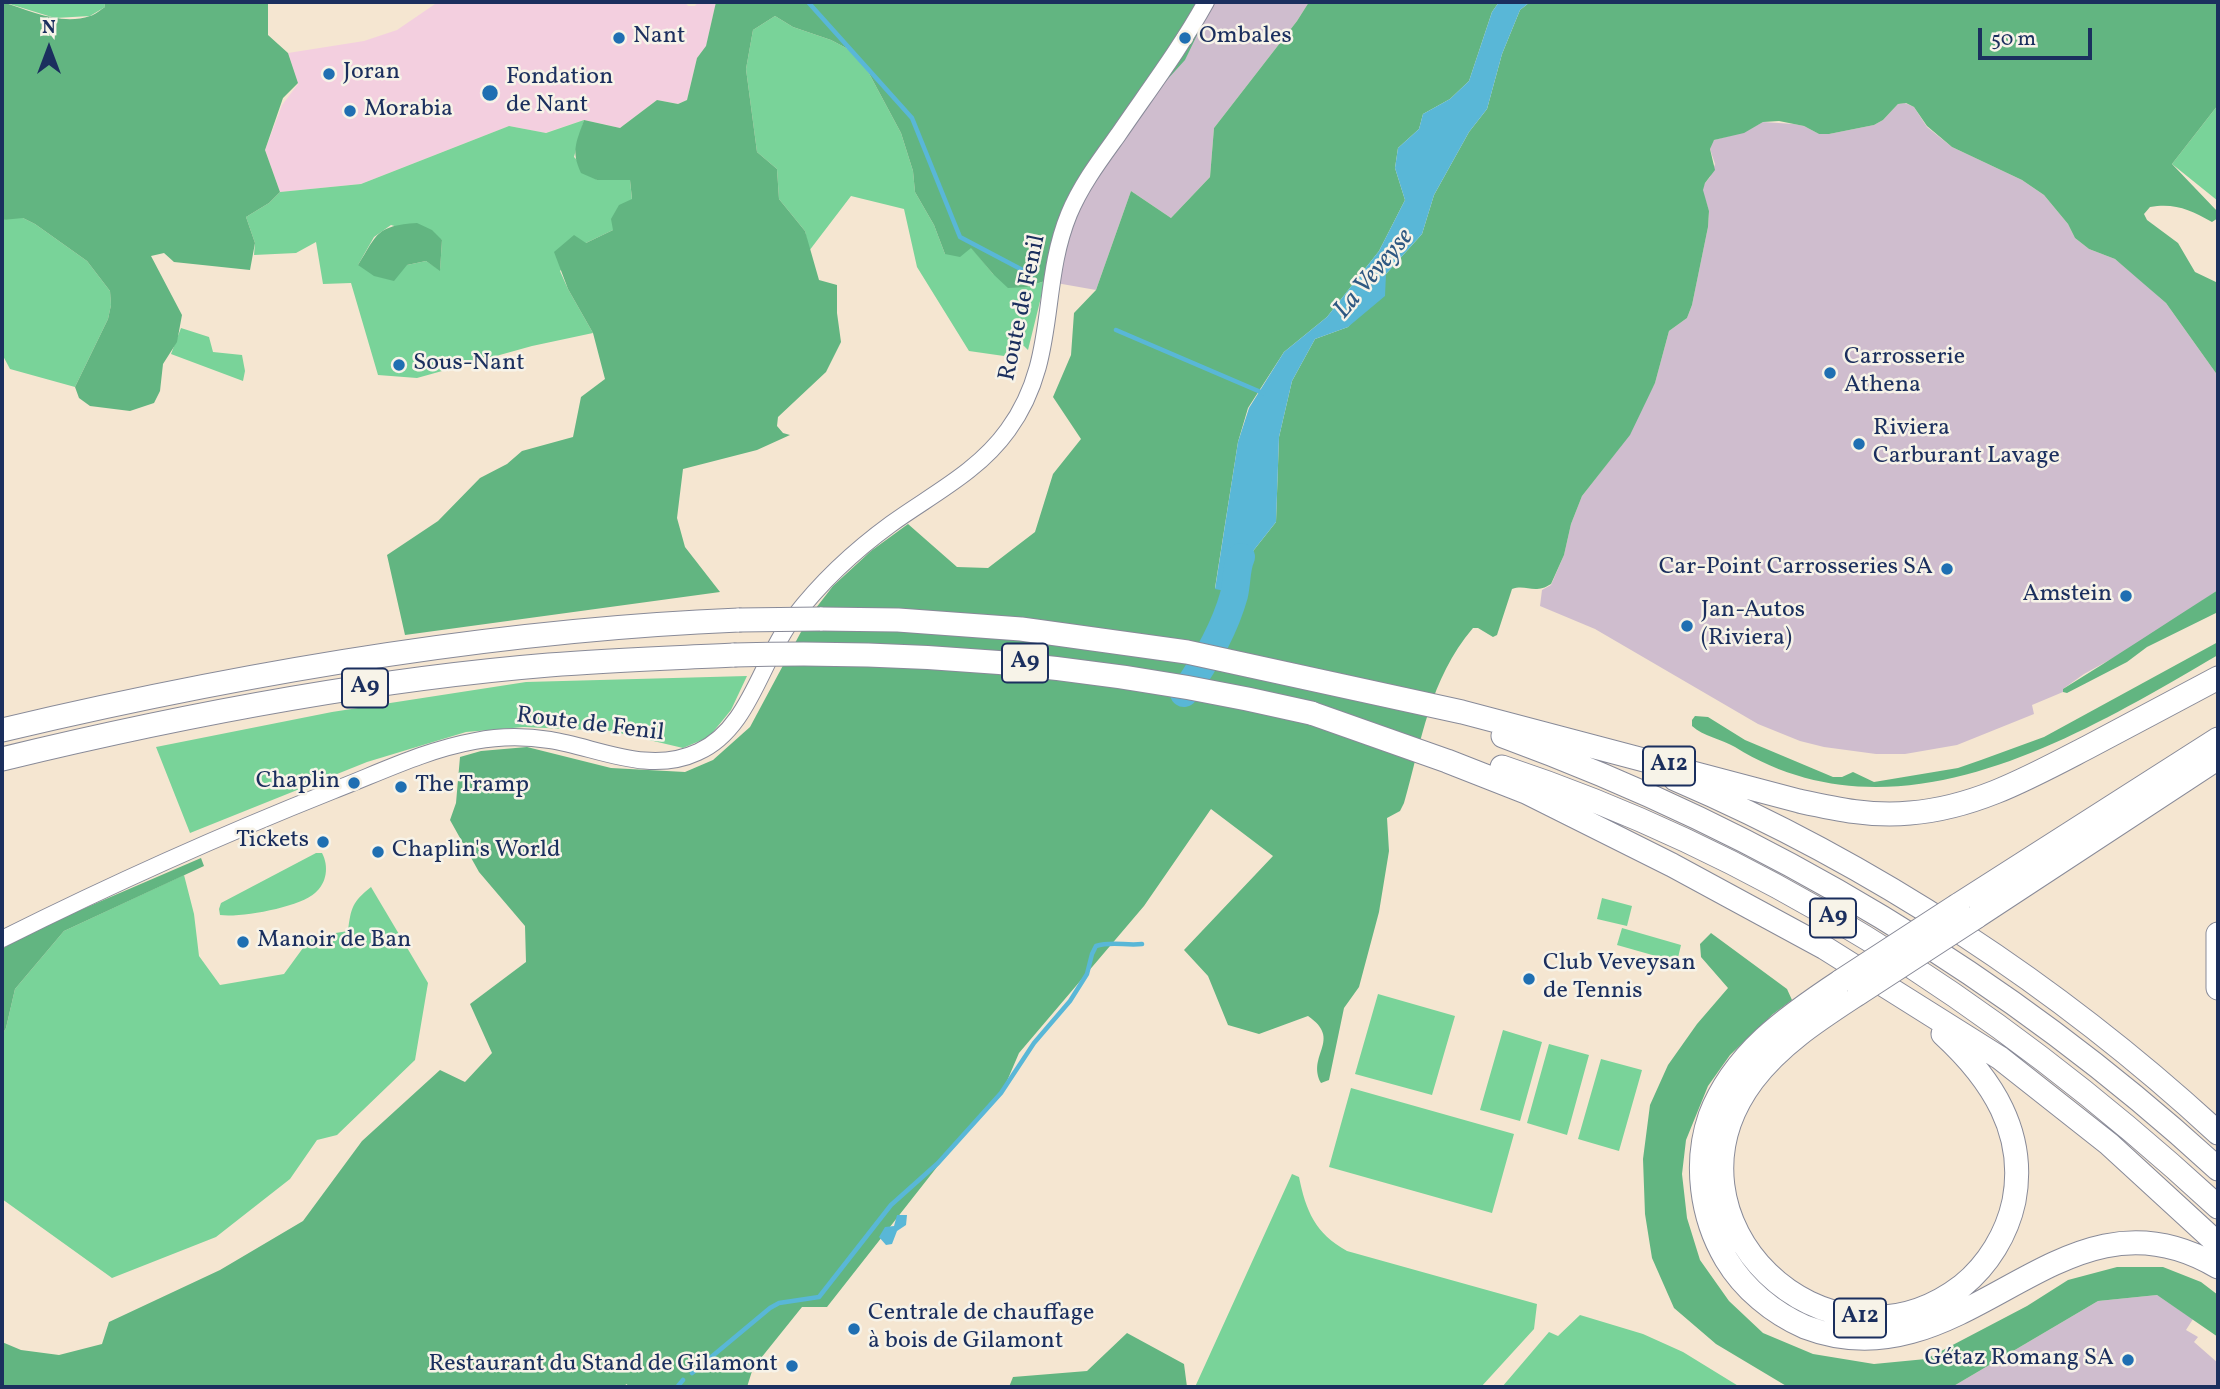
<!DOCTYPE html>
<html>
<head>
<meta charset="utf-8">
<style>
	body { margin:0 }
	#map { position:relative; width:2220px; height:1389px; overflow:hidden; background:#f5e6d1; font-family:Vollkorn,serif }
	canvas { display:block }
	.frame { position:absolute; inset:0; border:4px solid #1b2f5e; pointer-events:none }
	.north { position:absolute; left:14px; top:14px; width:70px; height:70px; -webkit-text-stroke:5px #f7f3e8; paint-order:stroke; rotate:0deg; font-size:19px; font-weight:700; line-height:28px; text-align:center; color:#1b2f5e }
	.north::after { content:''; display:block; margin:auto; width:24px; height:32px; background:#1b2f5e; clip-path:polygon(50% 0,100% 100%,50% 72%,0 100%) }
	.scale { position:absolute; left:1978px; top:28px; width:114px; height:32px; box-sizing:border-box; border:4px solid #1b2f5e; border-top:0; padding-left:9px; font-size:21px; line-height:24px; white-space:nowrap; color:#1b2f5e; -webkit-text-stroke:5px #f7f3e8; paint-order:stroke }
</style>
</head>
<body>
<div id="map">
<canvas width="2220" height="1389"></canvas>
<div class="frame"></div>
<div class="north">N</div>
<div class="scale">50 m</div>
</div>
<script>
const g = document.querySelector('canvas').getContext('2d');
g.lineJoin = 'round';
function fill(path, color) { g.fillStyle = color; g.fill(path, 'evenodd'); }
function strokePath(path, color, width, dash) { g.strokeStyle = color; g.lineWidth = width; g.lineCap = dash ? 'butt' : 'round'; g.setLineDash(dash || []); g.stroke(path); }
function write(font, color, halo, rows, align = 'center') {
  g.font = font + ' Vollkorn,serif'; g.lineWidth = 5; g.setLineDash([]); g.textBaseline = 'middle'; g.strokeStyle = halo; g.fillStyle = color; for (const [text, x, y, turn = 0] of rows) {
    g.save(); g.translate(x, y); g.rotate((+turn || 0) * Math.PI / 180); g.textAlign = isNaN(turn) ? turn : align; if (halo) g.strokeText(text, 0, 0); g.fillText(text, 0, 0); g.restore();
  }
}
fill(new Path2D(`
	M438,2H685L688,6H695L698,2H716L706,47L697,58L687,100L678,104L657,100L620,128L584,120L545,133L509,126L361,184L280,192L265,150L282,105L298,84L288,53L364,41L397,30Z`), '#f3cfdf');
fill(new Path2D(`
	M1213,2H1309L1297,21L1214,128L1210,177L1171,218L1131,191L1096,290L1045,281L1086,169Z
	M1905,103L1914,107L1927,127L1952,147L2022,180L2044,195L2068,224L2075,238L2089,249L2115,259L2138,278L2166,303L2218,376V590L2135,646L2084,674L2063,689V692L2032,705L2034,714L1957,745L1905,754H1876L1824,747L1800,741L1758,724L1595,629L1540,606L1542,590L1551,585L1564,555L1571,524L1582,496L1620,447L1655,383L1669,331L1687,318L1692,305L1708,227L1709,211L1702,190L1705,183L1710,177L1715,164L1710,149L1711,143L1714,140L1744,132L1763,122L1794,124L1804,126L1819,134H1829L1874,125L1883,120L1898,104Z
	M2157,1295L2193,1319L2186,1330L2198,1337L2194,1342L2218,1363V1387H1952L2098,1301Z`), '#cfbdce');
fill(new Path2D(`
	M3,2H104L105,7L90,16L55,18Z
	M775,16L793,27L831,40L850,50L864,64L901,133L913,171L915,192L934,225L945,254L971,247L993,274L1027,287L1045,281L1028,350L1015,337L1004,356L969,351L917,267L904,209L851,196L809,251L805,231L779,199L777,169L757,152L746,69L753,30Z
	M2218,105V201L2172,164Z
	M584,120L574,157L597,180H630L632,200L613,230L586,243L560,271L568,289L593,333L532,346L417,378L378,375L351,283L323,284L316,242L296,253L254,255L255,243L246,217L269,203L280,192L361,184L509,126L546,133ZM391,225L442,240L440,270L426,261L407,265H358L374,237Z
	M10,218H23L35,224L87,261L110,291L111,305L108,319L75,387L10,369L2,354V220Z
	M181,328L209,337L213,352L242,355L245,371L243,381L171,354Z
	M747,676L731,710L709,737L683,748L611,731L524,727L466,732L367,762L190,833L156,747L332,712L526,682Z
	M316,853H322C329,866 327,883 315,893C300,907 241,918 220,915L219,909L221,903Z
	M184,875L194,914L199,956L220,985L284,974L311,937L348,931C351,908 352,902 371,887L428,983L415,1060L337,1135L317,1140L290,1179L216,1237L112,1278L2,1199V1035L6,1028L15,989L64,931Z
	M1602,898L1632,906L1627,926L1597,919Z
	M1622,928L1681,945L1677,962L1617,945Z
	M1378,994L1455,1016L1432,1095L1355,1074Z
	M1503,1030L1542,1042L1520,1121L1480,1110Z
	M1549,1044L1589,1055L1567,1135L1527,1123Z
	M1601,1059L1642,1070L1619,1151L1578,1139Z
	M1351,1088L1514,1134L1492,1213L1329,1167Z
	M1292,1174L1299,1177C1306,1211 1315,1233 1347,1251L1537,1304L1534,1329L1481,1387H1195Z
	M1580,1315L1643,1334L1683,1352L1740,1387H1502L1549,1332L1558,1336Z`), '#79d399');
fill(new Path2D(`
	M2,2C29,10 61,26 90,16C95,15 100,10 105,7L104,2H268V35L288,53L298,83L283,98L265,150L280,192L269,203L246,217L255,243L250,270L174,262L164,253L151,256L182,315L177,342L163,364L160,391L154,403L130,411L90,406L79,398L75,387L108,319L111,305L110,291L87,261L35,224L23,218L2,220Z
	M716,2H1213L1185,60L1086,169L1045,281L1027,287L1008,288L993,274L971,248L960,257L945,254L934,225L915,192L913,171L901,133L864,64L850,50L831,40L793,27L775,16L753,30L746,69L757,152L777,169L779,199L805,231L819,280L837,285V313L841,342L826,372L778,417L777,426L783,433L790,435L757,450L683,469L677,518L685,547L720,592L405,635L387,555L438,521L480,478L507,464L522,451L573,437L581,397L605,379L593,333L568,289L554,252L574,235L586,243L613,230L611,219L619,205L632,199L630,180H597L581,173C571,151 576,143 584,120L620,128L657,100L678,104L687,100L697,58L706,46Z
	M1309,2H1499L1492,12L1469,81L1450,99L1423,114L1419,129L1398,148L1395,168L1405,200L1379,251L1327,317L1284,352L1248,408L1238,442L1215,588L1241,594L1246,560L1276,522L1279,437L1292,381L1315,339L1348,327L1386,274L1422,234L1434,195L1469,132L1487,109L1502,54L1520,10L1530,2H2218V105L2172,164L2217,211L2218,218L2212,222C2190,210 2176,203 2150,207L2144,214L2147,220L2178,243L2195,272L2218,283V376L2166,303L2115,259L2089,249L2075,238L2068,224L2044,195L2022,180L1952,147L1927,126L1914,107L1906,103L1898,104L1883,120L1874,125L1829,134H1819L1804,126L1779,121L1763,122L1744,133L1714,140L1710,149L1715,170L1705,183L1703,190L1709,211L1708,227L1692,305L1687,318L1669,331L1655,383L1630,435L1582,496L1571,524L1564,555L1551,584C1534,595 1527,584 1512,589L1497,635L1493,637L1478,628H1473C1429,680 1422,740 1404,803L1400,811L1387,818L1389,851L1379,912L1359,987L1344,1008L1329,1080L1321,1083C1306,1055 1343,1040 1308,1016L1259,1034L1228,1025L1208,976L1184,950L1273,856L1211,809L1144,906L1019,1053L1004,1088L937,1167L827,1307H802L753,1368L747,1387H631L626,1384L625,1387H2V1342L21,1350L59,1355L102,1344L109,1322L220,1270L303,1221L362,1141L440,1070L465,1082L492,1053L470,1004L526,962L525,926L479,872L450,820L456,803L460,757L481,751L527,747L611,768L685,772L713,760L750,727L809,617L833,586L871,551L908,524L957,567L988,568L1035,532L1053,474L1081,439L1053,397L1071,355L1074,313L1096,290L1131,191L1171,218L1210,177L1214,128L1297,21Z
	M417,223L432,230L442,240L440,271L426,261L407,265L394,281L374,276L358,265C378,233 376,226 417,223Z
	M2218,590V612L2147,647L2127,662L2067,693L2063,692V689C2115,657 2166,623 2218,590Z
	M2218,642V655C2076,738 1896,847 1735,747C1721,739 1703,736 1692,726V720L1695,716L1708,717L1745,740L1833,777H1842L1853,772L1874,782L1958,768L1981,760L2044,737Z
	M201,858L204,866L64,931L15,989L6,1028L2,1035V949L27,933Z
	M1711,933L1787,989L1792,1000L1773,1014L1730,1055L1708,1086L1686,1140L1682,1174L1687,1218L1700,1260L1729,1301L1763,1333L1813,1354L1874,1364L1926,1359L2027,1306L2068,1280L2117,1267H2163L2201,1282L2218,1295V1337L2157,1295L2098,1301L1952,1387H1788L1716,1344L1674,1308L1652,1258L1645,1214L1643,1159L1650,1105L1668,1065L1697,1024L1728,988L1701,957L1700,944Z
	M1127,1333L1184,1364L1187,1387H1009L1013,1377L1087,1371Z`), '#62b581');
fill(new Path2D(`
	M1499,2H1530L1520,10L1502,54L1487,109L1469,132L1434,195L1422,234L1386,274L1385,296L1348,327L1315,339L1292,381L1279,437L1276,522L1246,560L1241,594L1215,589L1238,442L1249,408L1284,352L1327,317L1379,251L1405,200L1395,168L1398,148L1419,129L1423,114L1450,99L1469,81L1492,12Z
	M897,1215H907L906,1225L897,1231L892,1244L886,1245L879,1237L885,1227L894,1226Z`), '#59b7d7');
strokePath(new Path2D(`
	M808,2L912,118L960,237L1032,275
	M1116,330L1263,393
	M692,1373L770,1308L779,1303L819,1297L891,1205L938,1163L1001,1093L1034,1043L1070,1001L1087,974L1092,954L1096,946C1112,941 1126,946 1142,944
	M678,1386L683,1380`), '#59b7d7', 4.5);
strokePath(new Path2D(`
	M1184,693C1205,663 1224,631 1234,595C1237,582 1236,568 1241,557`), '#59b7d7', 28);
const minor = new Path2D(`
	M2,939C110,885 219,836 332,791C379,773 425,750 475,741C500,736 525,736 550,740C599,748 649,775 698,752C750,729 761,659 794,617C821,582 854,551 891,524C931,495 978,472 1008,430C1059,360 1039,287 1069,214C1081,185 1100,160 1118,135C1148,91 1180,49 1206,2`);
const highway = new Path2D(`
	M820,619L898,620L1021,629L1187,652L1462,712L1799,801C1836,809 1872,817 1910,813C1976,808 2032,776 2090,746C2133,723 2175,701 2218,678
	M1311,713L1447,761L1526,792L1672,865L1825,948L2000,1058L2109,1144L2218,1244
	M2,730C243,673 491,630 739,620
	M1503,736C1768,833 2010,978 2218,1169
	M2,759C179,716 367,680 549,665C611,660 673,658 734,655
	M1502,767C1771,856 2011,1016 2218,1207
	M1675,779C1873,864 2060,987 2218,1133
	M1958,905L2218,739
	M1976,917L2218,758
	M2218,934V988
	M1841,981C1788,1016 1733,1054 1710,1116C1694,1162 1701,1217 1726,1259C1744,1289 1773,1313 1805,1327C1967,1389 2060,1172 2218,1267
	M1859,993C1821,1018 1781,1043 1753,1080C1649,1219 1827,1389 1962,1286C1988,1265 2007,1234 2014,1201C2027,1133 1992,1079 1943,1034`);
strokePath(minor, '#888a98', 18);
strokePath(highway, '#888a98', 25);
strokePath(minor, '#fff', 16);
strokePath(highway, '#fff', 23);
const highwayBridge = new Path2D(`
	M739,620L820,619
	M734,655C929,649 1121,668 1311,713
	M1841,981L1958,905
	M1859,993L1976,917`);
strokePath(highwayBridge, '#888a98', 25, []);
strokePath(highwayBridge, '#fff', 23);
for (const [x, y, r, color] of [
	[619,38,7,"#1f6fb2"],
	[1185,38,7,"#1f6fb2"],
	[329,74,7,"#1f6fb2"],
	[490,93,9,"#1f6fb2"],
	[350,111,7,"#1f6fb2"],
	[399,365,7,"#1f6fb2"],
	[1830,373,7,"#1f6fb2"],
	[1859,444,7,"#1f6fb2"],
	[1947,569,7,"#1f6fb2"],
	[2126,596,7,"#1f6fb2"],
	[1687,626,7,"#1f6fb2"],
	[354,783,7,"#1f6fb2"],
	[401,787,7,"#1f6fb2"],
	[323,842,7,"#1f6fb2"],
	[378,852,7,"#1f6fb2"],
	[243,942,7,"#1f6fb2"],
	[1529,979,7,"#1f6fb2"],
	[854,1329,7,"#1f6fb2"],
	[2128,1360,7,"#1f6fb2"],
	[792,1366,7,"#1f6fb2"]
]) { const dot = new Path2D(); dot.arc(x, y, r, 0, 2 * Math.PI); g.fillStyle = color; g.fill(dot); strokePath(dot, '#f7f3e8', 2.5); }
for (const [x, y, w] of [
	[1025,663,46],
	[365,688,46],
	[1669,766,52],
	[1833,918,46],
	[1860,1318,52]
]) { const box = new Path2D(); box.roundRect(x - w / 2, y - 19.5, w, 39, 5); g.fillStyle = '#f7f3e8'; g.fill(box); strokePath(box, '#1b2f5e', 2); }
write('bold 23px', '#1b2f5e', null, [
	["A9",1025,663],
	["A9",365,688],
	["A12",1669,766],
	["A9",1833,918],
	["A12",1860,1318]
]);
write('24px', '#1b2f5e', '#f7f3e8', [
	["Nant",633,38],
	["Ombales",1199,38],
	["Joran",343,74],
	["Fondation",506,79],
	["de Nant",506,107],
	["Morabia",364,111],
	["Carrosserie",1844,359],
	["Athena",1844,387],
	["Sous-Nant",413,365],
	["Riviera",1873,430],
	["Carburant Lavage",1873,458],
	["Car-Point Carrosseries SA",1933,569,"right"],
	["Amstein",2112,596,"right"],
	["Jan-Autos",1701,612],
	["(Riviera)",1701,640],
	["Chaplin",340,783,"right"],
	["The Tramp",415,787],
	["Tickets",309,842,"right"],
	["Chaplin's World",392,852],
	["Manoir de Ban",257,942],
	["Club Veveysan",1543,965],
	["de Tennis",1543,993],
	["Centrale de chauffage",868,1315],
	["à bois de Gilamont",868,1343],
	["Gétaz Romang SA",2114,1360,"right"],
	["Restaurant du Stand de Gilamont",778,1366,"right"]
], 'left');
write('24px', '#1b2f5e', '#f7f3e8', [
	["Route de Fenil",1024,308,-78],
	["Route de Fenil",590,726,7]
]);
write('italic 26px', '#2e5882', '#f7f3e8', [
	["La Veveyse",1375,275,-50]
]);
</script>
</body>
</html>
